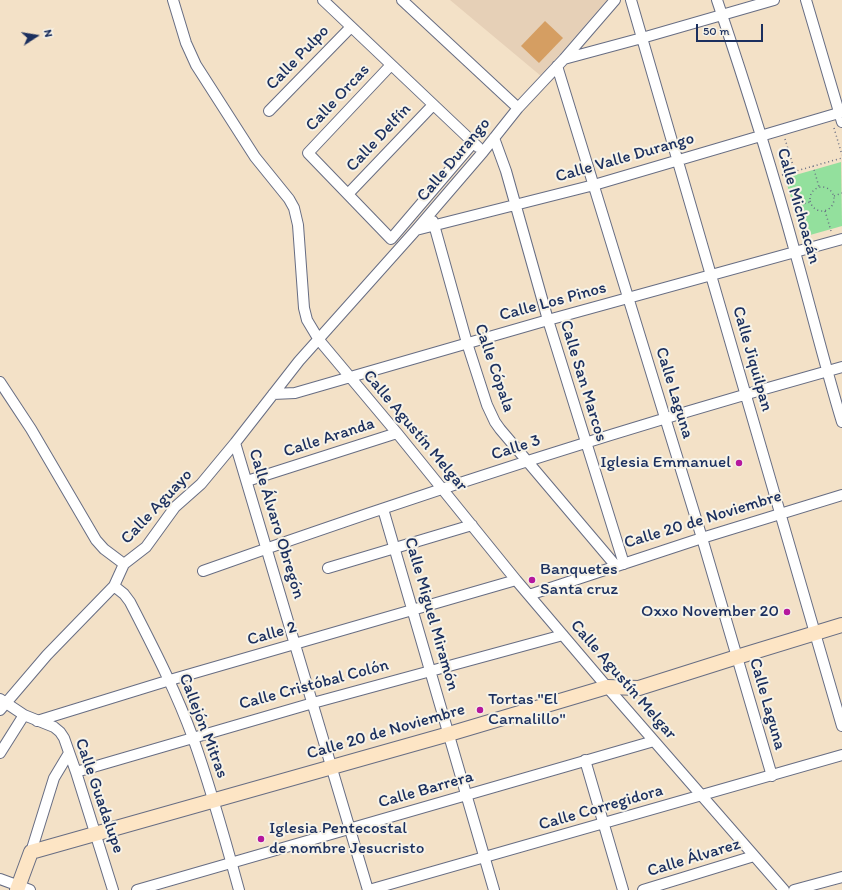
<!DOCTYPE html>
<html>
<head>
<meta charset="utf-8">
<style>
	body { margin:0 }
	#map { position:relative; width:842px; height:890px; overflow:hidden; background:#f3e1c7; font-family:Itim,sans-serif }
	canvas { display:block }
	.north { position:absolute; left:16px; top:16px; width:40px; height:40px; -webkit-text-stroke:3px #f7f3e8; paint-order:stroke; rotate:78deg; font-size:11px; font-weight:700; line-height:16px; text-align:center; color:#1b2f5e }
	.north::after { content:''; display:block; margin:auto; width:14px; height:18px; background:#1b2f5e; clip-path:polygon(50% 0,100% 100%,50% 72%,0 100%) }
	.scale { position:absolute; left:696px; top:24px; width:67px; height:18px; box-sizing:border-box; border:2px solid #1b2f5e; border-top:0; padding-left:5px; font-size:12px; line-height:14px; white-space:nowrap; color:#1b2f5e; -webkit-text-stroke:3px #f7f3e8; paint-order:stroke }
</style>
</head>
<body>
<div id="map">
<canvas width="842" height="890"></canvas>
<div class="north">N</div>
<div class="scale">50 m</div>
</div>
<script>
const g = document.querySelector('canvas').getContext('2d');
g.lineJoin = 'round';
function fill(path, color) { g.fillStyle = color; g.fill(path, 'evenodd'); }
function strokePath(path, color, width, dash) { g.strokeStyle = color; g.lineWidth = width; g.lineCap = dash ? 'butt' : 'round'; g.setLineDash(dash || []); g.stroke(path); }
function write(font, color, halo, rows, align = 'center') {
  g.font = font + ' Itim,sans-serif'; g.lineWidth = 4; g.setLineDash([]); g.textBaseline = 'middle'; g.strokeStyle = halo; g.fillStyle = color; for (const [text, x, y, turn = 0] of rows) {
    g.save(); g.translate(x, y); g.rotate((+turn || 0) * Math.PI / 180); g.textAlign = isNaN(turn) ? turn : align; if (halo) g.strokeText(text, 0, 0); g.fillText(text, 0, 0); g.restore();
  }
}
fill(new Path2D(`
	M450,0H607L541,76Z`), '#e6d0b7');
fill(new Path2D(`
	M841,162L842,226L803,237L785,178Z`), '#93e09d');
fill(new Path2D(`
	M545,21L563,38L539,63L521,46Z`), '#d59e62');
const street = new Path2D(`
	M173,0L186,43L196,65L255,157L289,199L294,208L298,225L304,308L307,320L319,340L397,433L516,580L607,687L784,890
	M323,0L478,147
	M402,0L518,108
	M631,0L842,726
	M717,0C745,83 772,168 795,252C811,309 825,366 842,422
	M806,0L842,122
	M564,59L642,38L774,0
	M391,65L308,153L391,239L473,143
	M557,66L702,538L772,776
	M269,111L351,27
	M494,138L506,171L548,320L624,564
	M348,194L433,105
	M433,221L467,343L487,405L495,422L500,429L616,566
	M416,230L594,185L842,112
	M0,382L31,429L96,540L104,549L124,564
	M273,394L295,393L548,320L842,239
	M235,443L368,890
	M247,481L397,433
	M383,509L494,890
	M328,568L472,525
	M203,571C413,496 626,427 842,367
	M114,586L124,594L130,602C153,647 176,691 193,738C211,788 225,839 239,890
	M529,595L702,538L842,495
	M0,699L24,715L54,727L60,732L64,738L76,772L113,890
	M0,710L47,655L114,586L124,564L146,547L175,507L201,484L235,443L299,361L416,230L483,152L518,108L564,59L615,0
	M37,721L170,680L516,580
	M0,753L24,715
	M585,760L623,890
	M76,772L313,703L563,635
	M31,852L54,778L69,753
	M0,879L30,890
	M137,890L654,741
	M369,890L842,755
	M643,890L754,856
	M794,890L842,877`);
const secondary = new Path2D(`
	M17,890L31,852L449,734L607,687L639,688L737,657L842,625`);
strokePath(street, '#676d83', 12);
strokePath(secondary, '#676d83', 16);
strokePath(new Path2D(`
	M834,128L842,155
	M785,139L795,172
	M813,166L819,187
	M782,175L842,158
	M810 199a12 12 0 1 1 24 0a12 12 0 1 1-24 0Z
	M834,196L842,193
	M793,207L810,202
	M825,211L831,231`), '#676d83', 1.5, [1, 3]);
strokePath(street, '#fff', 10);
strokePath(secondary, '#fde5c5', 14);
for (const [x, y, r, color] of [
	[739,463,4,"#b5179e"],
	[532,580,4,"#b5179e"],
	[787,612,4,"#b5179e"],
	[480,710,4,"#b5179e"],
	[261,839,4,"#b5179e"]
]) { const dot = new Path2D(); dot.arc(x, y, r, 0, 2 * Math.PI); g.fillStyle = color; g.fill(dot); strokePath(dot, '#f7f3e8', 1.5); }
write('17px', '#1b2f5e', '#f7f3e8', [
	["Calle Pulpo",298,58,-46],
	["Calle Orcas",338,98,-47],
	["Calle Delfín",379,138,-47],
	["Calle Valle Durango",625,158,-16],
	["Calle Durango",454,160,-50],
	["Calle Michoacán",798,206,74],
	["Calle Los Pinos",553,302,-15],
	["Calle Jiquilpan",752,359,74],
	["Calle Cópala",494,368,71],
	["Calle San Marcos",583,381,73],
	["Calle Laguna",674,393,73],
	["Calle Agustín Melgar",415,431,50],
	["Calle Aranda",329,438,-18],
	["Calle 3",516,448,-18],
	["Calle Aguayo",157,507,-47],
	["Calle 20 de Noviembre",703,520,-17],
	["Calle Álvaro Obregón",276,524,73],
	["Calle Miguel Miramón",431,614,74],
	["Calle 2",272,634,-16],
	["Calle Agustín Melgar",623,680,49],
	["Calle Cristóbal Colón",314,685,-15],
	["Calle Laguna",767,704,74],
	["Callejón Mitras",203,726,69],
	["Calle 20 de Noviembre",386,732,-16],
	["Calle Barrera",426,790,-16],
	["Calle Guadalupe",99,796,71],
	["Calle Corregidora",601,808,-16],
	["Calle Álvarez",694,858,-17]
]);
write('17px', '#1b2f5e', '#f7f3e8', [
	["Iglesia Emmanuel",731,463,"right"],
	["Banquetes",540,570],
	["Santa cruz",540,590],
	["Oxxo November 20",779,612,"right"],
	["Tortas \"El",488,700],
	["Carnalillo\"",488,720],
	["Iglesia Pentecostal",269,829],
	["de nombre Jesucristo",269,849]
], 'left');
</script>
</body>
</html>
